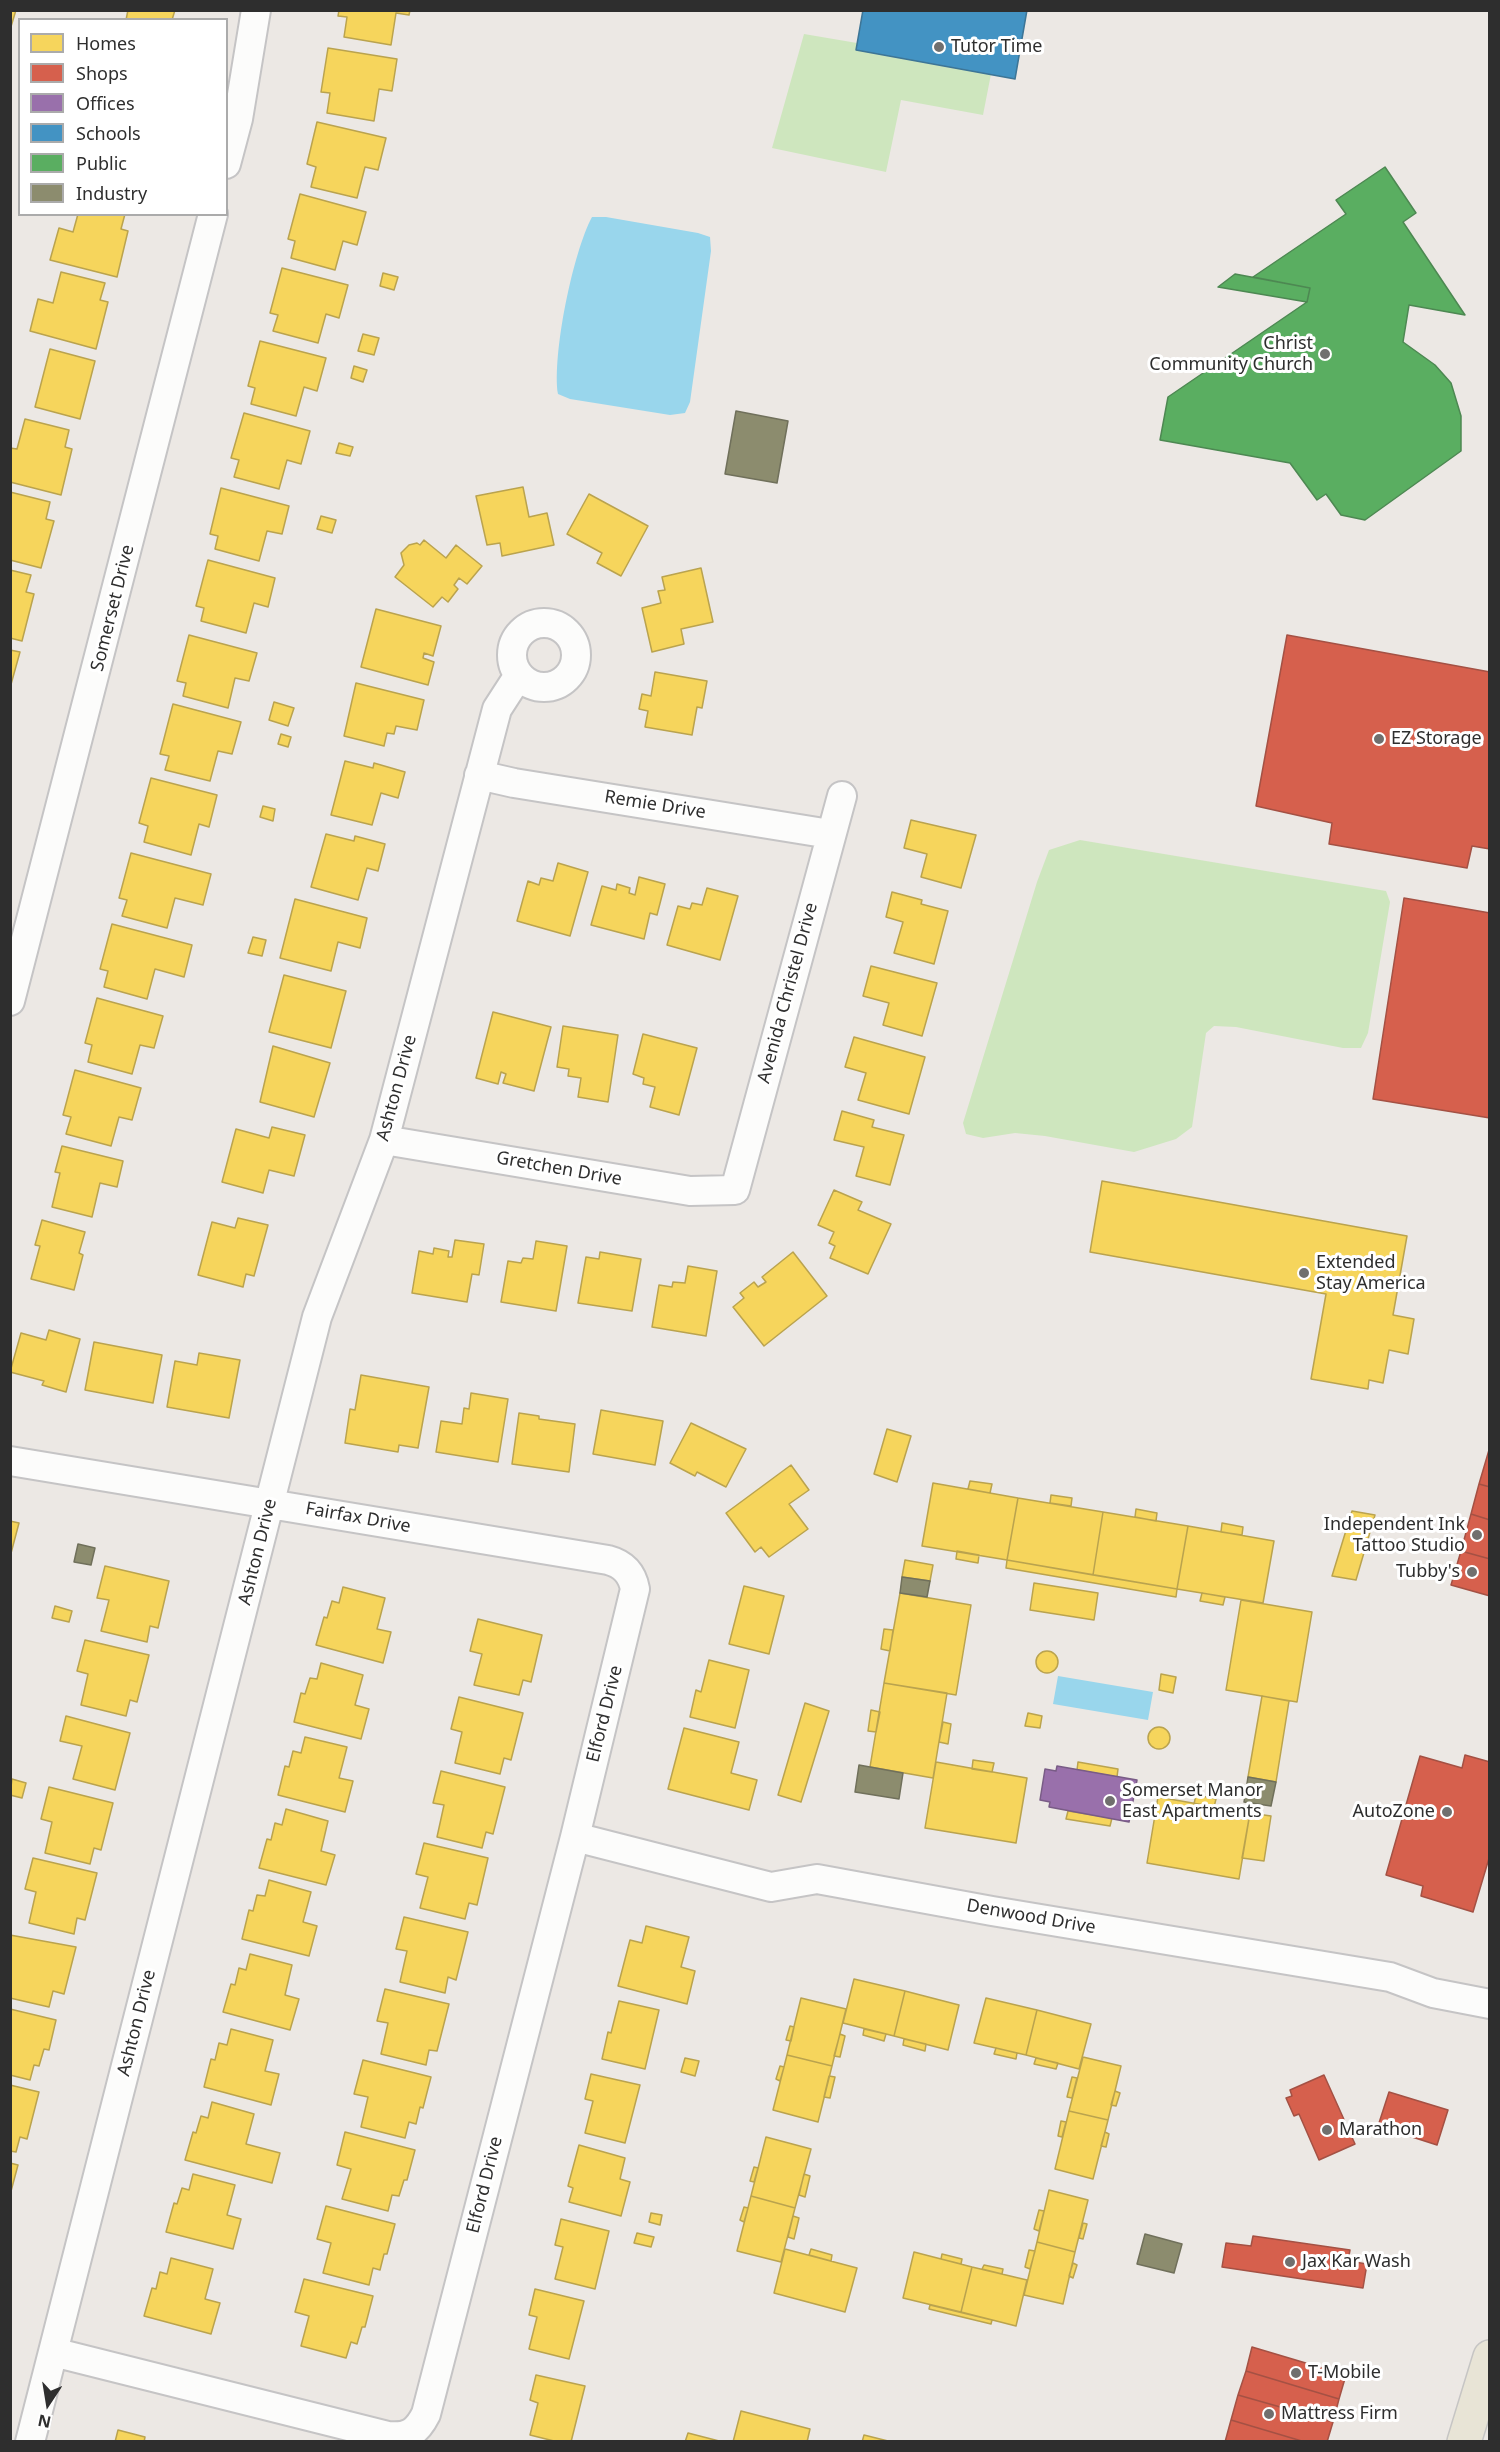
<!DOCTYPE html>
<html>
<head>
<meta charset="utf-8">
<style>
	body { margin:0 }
	#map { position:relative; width:1500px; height:2452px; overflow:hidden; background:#ece8e4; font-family:"Noto Sans",sans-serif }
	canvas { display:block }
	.frame { position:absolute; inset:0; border:12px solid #2e2e2e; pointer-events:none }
	.legend { position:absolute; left:18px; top:18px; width:210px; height:198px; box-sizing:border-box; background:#fff; border:2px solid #ababab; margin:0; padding:8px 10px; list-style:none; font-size:18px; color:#2e2e2e }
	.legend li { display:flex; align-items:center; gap:12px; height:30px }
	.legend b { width:30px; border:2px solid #ababab }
	.north { position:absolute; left:18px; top:2374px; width:60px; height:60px; -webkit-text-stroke:4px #fff; paint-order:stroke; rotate:192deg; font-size:16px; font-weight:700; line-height:24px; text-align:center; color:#2e2e2e }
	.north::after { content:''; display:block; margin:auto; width:21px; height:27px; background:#2e2e2e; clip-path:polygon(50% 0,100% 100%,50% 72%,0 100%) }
</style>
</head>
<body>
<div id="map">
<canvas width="1500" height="2452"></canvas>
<div class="frame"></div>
<ul class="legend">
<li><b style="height:16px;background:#f6d55c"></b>Homes</li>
<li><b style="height:16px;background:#d6604d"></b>Shops</li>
<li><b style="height:16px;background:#9970ab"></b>Offices</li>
<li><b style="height:16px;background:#4393c3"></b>Schools</li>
<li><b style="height:16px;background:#5aae61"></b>Public</li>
<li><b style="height:16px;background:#8c8c6e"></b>Industry</li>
</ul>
<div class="north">N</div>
</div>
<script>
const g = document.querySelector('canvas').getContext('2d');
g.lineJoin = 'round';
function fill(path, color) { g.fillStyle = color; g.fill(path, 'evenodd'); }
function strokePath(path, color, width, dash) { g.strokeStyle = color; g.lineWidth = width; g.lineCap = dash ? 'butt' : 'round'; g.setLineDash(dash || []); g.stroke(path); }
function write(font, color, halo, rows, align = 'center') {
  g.font = font + ' "Noto Sans",sans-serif'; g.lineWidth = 6; g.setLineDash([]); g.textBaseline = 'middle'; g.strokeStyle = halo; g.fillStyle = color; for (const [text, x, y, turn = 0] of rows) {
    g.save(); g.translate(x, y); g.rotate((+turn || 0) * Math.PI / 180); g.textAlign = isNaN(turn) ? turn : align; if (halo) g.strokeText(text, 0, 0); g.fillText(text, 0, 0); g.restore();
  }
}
fill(new Path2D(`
	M804,34L857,43L856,50L991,74L983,115L901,100L886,172L772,148Z
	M1080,840L1386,891L1390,902L1368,1033L1361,1048H1343L1236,1027L1214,1026L1206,1033L1192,1127L1176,1139L1134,1152L1045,1136L1015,1133L983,1138L966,1134L963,1123L1037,882L1049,850Z`), '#cee6be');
fill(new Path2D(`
	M592,217H606L698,233L710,237L711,251L690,402L685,413L670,415L570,399L558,394C552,355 573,252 592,217Z
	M1058,1676L1153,1692L1148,1720L1053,1704Z`), '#99d6ec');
const homes = new Path2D(`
	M10,10H16L10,30Z
	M128,10H175L172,20H126Z
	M339,10H410L409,15L396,13L391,45L344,37L347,17L338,16Z
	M328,48L397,59L392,91L379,89L374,121L327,113L330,93L321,92Z
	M317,122L386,138L378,170L365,167L357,198L311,187L316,167L307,164Z
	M300,194L366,212L357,245L343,241L335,270L291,258L295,241L288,239Z
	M78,214H125L121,229L128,231L117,277L50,260L59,228L73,232Z
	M282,268L348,285L339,318L326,314L318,343L273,331L278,315L270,313Z
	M61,272L105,283L100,300L108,302L96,349L30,331L38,299L53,303Z
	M383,273L398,277L394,290L380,286Z
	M363,334L379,338L374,355L358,351Z
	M260,341L326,358L317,391L304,387L296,416L251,404L255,388L248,386Z
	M50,349L95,361L80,419L35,407Z
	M354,366L367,370L363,382L351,378Z
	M244,413L310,431L301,464L287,460L279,489L234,477L239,460L231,458Z
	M25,419L69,430L65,447L72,449L61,495L10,482V448L17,449Z
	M339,443L353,447L350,456L336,453Z
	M523,487L529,517L547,513L554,545L502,556L500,543L487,545L476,496Z
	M221,488L289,506L282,534L267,531L259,561L215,549L218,536L210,534Z
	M10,492L50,502L46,519L54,521L41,568L10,560Z
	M589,494L648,526L621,576L597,563L602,553L567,534Z
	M321,516L336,520L332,533L317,529Z
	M424,540L446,558L456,545L482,566L467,584L459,578L454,585L458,589L448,602L442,597L433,607L395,577L404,565L401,553L409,545L417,543L420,545Z
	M208,560L275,578L268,607L254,603L246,633L201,621L204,608L196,606Z
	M701,568L713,622L681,629L684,644L652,652L642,608L661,603L658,591L665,590L662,577Z
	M10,570L31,575L26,592L34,594L22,641L10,638Z
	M376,609L441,626L433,656L424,653L423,658L434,662L428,685L361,667Z
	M189,635L257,653L249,681L235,678L228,708L183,696L186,683L177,681Z
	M10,650L20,652L10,688Z
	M655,672L707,681L702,708L697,707L692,735L645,727L648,711L639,709L642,694L651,696Z
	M356,683L424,700L417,730L396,726L394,734L387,733L384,746L344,736Z
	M274,702L294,708L288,726L269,720Z
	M173,704L241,722L232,754L218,751L210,781L165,770L169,756L160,754Z
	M281,734L291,737L288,747L278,744Z
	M345,761L373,768L374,763L405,772L398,798L381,793L372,825L331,815Z
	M151,778L217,795L209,827L199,824L191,855L144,842L148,826L139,823Z
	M263,806L275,809L273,821L260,817Z
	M911,820L976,835L961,888L921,877L927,854L904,848Z
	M326,834L354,841L355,836L385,844L378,871L367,868L358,900L311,887Z
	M131,853L211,874L203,905L175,898L167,928L122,916L127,900L119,898Z
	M558,863L588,872L570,936L517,921L528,881L539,885L541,878L553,881Z
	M639,877L665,884L657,915L650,913L644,939L591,925L602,886L616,890L617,884L630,888L629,893L635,895Z
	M707,888L738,896L720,960L667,945L678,906L690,909L692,903L702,905Z
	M892,892L922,900L921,904L948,911L934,964L894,953L903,922L886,917Z
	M295,899L367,918L360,948L338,942L331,971L280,958Z
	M112,924L192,945L184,977L155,969L147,999L104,987L108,971L100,969Z
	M253,937L266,940L262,956L248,953Z
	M871,966L937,983L922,1036L883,1025L889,1003L863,996Z
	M284,975L346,991L331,1048L269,1032Z
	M97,998L163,1016L154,1048L140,1045L132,1074L88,1062L92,1045L85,1043Z
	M493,1012L551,1027L534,1091L503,1083L506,1074L501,1072L498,1084L476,1078Z
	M563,1026L618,1035L608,1102L578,1097L581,1078L568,1076L569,1069L557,1067Z
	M643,1034L697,1048L679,1115L650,1107L655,1087L643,1084L644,1078L633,1074Z
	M854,1037L925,1057L909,1114L858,1100L866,1073L845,1067Z
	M273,1046L330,1063L314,1117L260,1102Z
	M75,1070L141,1088L132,1120L119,1117L111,1146L66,1134L71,1117L63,1115Z
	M842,1111L874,1120L872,1127L904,1135L890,1185L856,1176L864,1147L834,1140Z
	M272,1127L305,1135L294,1176L269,1170L263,1193L222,1182L236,1129L269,1138Z
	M62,1146L123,1161L117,1187L100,1183L92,1217L52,1207L60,1173L55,1172Z
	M1102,1181L1407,1236L1393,1315L1414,1319L1408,1354L1389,1350L1383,1383L1369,1380L1368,1389L1311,1379L1326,1294L1090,1252Z
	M834,1190L862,1202L858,1210L891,1224L868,1274L830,1258L835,1246L829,1243L834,1232L818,1225Z
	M238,1218L268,1225L254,1276L246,1274L243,1287L198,1275L212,1222L235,1228Z
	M42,1220L85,1232L79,1253L83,1255L74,1290L31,1279L40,1246L35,1245Z
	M455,1240L484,1244L479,1275L472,1274L467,1302L412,1293L419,1251L433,1254L434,1248L449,1251L448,1257H452Z
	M536,1241L567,1246L556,1311L501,1302L508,1261L521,1263L523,1258L533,1259Z
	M600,1252L641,1259L632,1311L578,1303L586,1257L599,1259Z
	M793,1252L827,1296L764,1346L733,1307L744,1298L740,1293L754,1282L758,1287L766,1282L762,1277Z
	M688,1266L717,1271L706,1336L652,1327L659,1285L672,1287L673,1282L685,1283Z
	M49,1330L80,1339L66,1392L42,1385L44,1381L10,1372L21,1333L46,1340Z
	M94,1342L162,1355L153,1403L85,1390Z
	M199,1353L240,1360L229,1418L167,1407L175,1361L197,1365Z
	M361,1375L429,1387L418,1448L399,1445L398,1452L345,1443L350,1409L355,1410Z
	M471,1393L508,1399L498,1462L436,1452L441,1421L462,1424L464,1408L469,1409Z
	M601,1410L663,1421L655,1465L593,1454Z
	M519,1413L539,1416V1419L575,1424L569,1472L512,1464Z
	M691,1423L746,1449L726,1487L697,1472L695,1476L670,1463Z
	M887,1429L911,1436L897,1482L874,1474Z
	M791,1465L809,1490L789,1504L808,1529L769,1557L761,1547L755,1552L726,1513Z
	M970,1481L992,1484L990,1493L968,1489Z
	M933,1483L1018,1498L1007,1560L922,1546Z
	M1051,1495L1072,1498L1071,1506L1050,1503Z
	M1018,1498L1103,1512L1093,1575L1007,1560Z
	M1136,1509L1157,1513L1156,1521L1135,1517Z
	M1352,1511L1375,1515L1356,1580L1332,1576Z
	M1103,1512L1188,1526L1177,1589L1093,1575Z
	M10,1521L19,1523L10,1557Z
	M1222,1523L1243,1527L1242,1535L1221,1532Z
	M1188,1526L1274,1541L1263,1603L1177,1589Z
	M957,1551L979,1555L978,1563L956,1559Z
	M905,1560L933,1565L930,1581L902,1577Z
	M1007,1560L1177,1589L1176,1597L1006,1568Z
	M105,1566L169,1581L158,1628L150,1626L147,1642L101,1631L109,1600L97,1598Z
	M1034,1583L1098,1593L1094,1620L1030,1610Z
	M744,1586L784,1596L769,1654L729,1644Z
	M343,1587L385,1598L377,1629L391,1632L383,1663L316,1645L324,1617L327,1618L332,1601L339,1603Z
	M900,1593L971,1605L956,1695L884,1683Z
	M1202,1593L1225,1597L1223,1605L1200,1601Z
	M1241,1600L1312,1612L1297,1702L1226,1690Z
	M55,1606L72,1611L69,1622L52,1618Z
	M478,1619L542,1635L531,1682L523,1680L519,1695L474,1685L482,1654L470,1651Z
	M884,1629L893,1630L890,1651L881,1649Z
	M85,1640L149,1655L137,1702L130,1700L126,1716L81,1705L88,1674L77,1671Z
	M1036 1662a11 11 0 1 1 22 0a11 11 0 1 1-22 0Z
	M709,1660L749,1670L735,1728L690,1717L696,1690L701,1692Z
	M321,1663L363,1675L355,1705L369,1709L361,1739L294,1722L301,1693L305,1694L310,1678L317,1679Z
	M1161,1674L1176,1677L1173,1693L1159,1690Z
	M884,1683L947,1693L933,1778L870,1767Z
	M1262,1696L1289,1701L1276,1782L1248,1777Z
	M459,1697L523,1713L511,1760L504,1758L500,1774L455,1763L462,1732L451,1729Z
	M805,1703L829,1711L801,1802L778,1795Z
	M871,1710L880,1712L876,1732L868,1731Z
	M1028,1713L1042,1716L1040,1728L1025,1726Z
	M66,1716L130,1733L115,1790L73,1779L82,1746L60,1741Z
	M943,1722L951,1724L948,1744L939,1742Z
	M1148 1738a11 11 0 1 1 22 0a11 11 0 1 1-22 0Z
	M684,1728L739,1742L731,1773L757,1780L749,1810L668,1789Z
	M305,1737L347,1747L339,1778L353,1781L345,1812L278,1795L285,1766L289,1767L293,1751L301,1753Z
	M973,1760L994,1763L992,1772L972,1769Z
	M936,1762L1027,1778L1016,1843L925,1828Z
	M1078,1762L1118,1769L1117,1777L1077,1770Z
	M441,1771L505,1787L493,1834L486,1832L482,1848L437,1837L444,1805L433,1803Z
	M12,1779L26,1783L22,1798L10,1795Z
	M49,1787L113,1803L101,1850L94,1848L90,1864L45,1853L52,1822L41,1819Z
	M1196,1795L1216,1799L1214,1807L1194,1804Z
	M1158,1797L1250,1813L1239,1879L1147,1863Z
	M286,1809L328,1821L321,1851L335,1855L326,1885L259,1868L267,1839L271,1840L275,1823L282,1825Z
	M1068,1811L1112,1818L1110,1826L1066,1819Z
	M1250,1813L1271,1816L1264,1861L1242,1858Z
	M424,1843L488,1858L477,1905L469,1903L465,1919L420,1908L428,1877L416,1874Z
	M33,1858L97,1873L85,1920L77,1918L74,1934L29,1923L36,1892L25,1889Z
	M269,1880L311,1892L303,1922L317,1926L309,1956L242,1939L249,1910L253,1911L257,1895L265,1896Z
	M404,1917L468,1932L456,1980L448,1977L445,1993L400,1982L407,1951L396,1949Z
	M646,1926L689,1937L681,1967L695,1971L687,2004L618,1986L630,1940L642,1943Z
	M10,1935L76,1947L64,1994L53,1991L49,2007L10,1998Z
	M250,1954L292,1965L285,1995L299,1999L290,2030L223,2012L231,1984L235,1985L239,1968L246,1970Z
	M854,1979L905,1991L894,2036L843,2023Z
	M385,1989L449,2004L437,2051L429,2050L426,2065L381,2054L388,2023L377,2021Z
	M905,1991L959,2005L948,2050L894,2036Z
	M801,1998L846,2009L832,2066L787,2055Z
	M986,1998L1037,2010L1026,2055L974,2043Z
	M619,2001L659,2010L645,2069L602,2059L608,2032L611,2033Z
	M10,2009L56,2020L49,2050L44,2049L39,2066L34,2065L30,2080L10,2075Z
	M1037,2010L1091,2024L1079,2069L1026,2055Z
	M790,2026L794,2027L791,2041L786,2040Z
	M231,2029L273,2040L265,2071L279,2074L271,2105L204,2087L211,2059L215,2060L219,2043L227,2045Z
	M864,2029L886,2034L884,2041L863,2035Z
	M840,2034L845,2036L840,2057L834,2056Z
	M904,2039L926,2044L925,2051L903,2045Z
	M996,2048L1017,2053L1016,2059L994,2054Z
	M787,2055L832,2066L818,2122L773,2110Z
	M1083,2057L1121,2066L1108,2120L1069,2111Z
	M685,2058L699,2061L695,2076L681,2072Z
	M1036,2058L1058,2063L1056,2069L1034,2064Z
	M363,2060L431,2077L423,2108L420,2107L416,2124L409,2122L405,2138L361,2127L368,2097L354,2094Z
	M780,2066L784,2067L780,2081L776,2079Z
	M591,2074L640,2085L625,2143L585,2133L593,2101L585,2099Z
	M829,2076L835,2077L830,2098L824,2097Z
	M1072,2077L1077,2078L1072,2098L1067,2097Z
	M10,2085L39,2092L27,2139L20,2137L16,2152L10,2151Z
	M1115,2091L1120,2093L1116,2106L1111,2105Z
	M212,2102L254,2114L246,2144L280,2153L272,2183L185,2160L193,2132L196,2133L201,2116L208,2118Z
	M1069,2111L1108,2120L1093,2179L1055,2169Z
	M1061,2121L1066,2122L1062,2137L1058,2136Z
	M345,2132L415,2150L407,2180H404L399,2196L392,2195L388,2211L342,2199L351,2169L337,2165Z
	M1105,2132L1109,2134L1106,2147L1101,2146Z
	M766,2137L811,2149L795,2208L751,2196Z
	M579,2145L625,2158L620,2179L630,2182L621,2216L569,2202L573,2188L568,2186Z
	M10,2163L18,2165L10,2195Z
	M754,2167L758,2168L754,2182L750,2181Z
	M193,2174L235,2185L227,2215L241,2219L233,2249L166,2232L174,2203L177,2204L182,2188L189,2190Z
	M804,2174L810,2176L805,2197L799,2195Z
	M1049,2190L1088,2200L1075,2252L1037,2242Z
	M751,2196L795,2208L781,2262L737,2251Z
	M326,2206L395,2224L387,2254H384L380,2270L373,2268L369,2285L323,2273L331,2243L317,2239Z
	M744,2207L748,2208L744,2222L740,2220Z
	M1039,2210L1044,2211L1039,2231L1034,2229Z
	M651,2213L662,2215L660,2225L649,2222Z
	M793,2216L799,2218L794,2239L788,2237Z
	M561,2219L609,2231L595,2289L555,2279L563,2247L555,2245Z
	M1083,2223L1087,2224L1083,2239L1079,2238Z
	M637,2233L654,2237L651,2247L634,2243Z
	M1037,2242L1075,2252L1063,2304L1024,2295Z
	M785,2249L857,2268L845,2312L774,2293Z
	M811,2249L832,2255L831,2261L809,2255Z
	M1029,2250L1035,2251L1030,2269L1025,2267Z
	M914,2252L972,2267L961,2312L903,2298Z
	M942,2254L962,2259L961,2264L941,2259Z
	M171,2258L213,2269L205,2299L220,2303L211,2334L144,2316L152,2288L156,2289L160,2272L167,2274Z
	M1073,2263L1077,2265L1073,2278L1069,2276Z
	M984,2265L1003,2269L1002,2274L982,2269Z
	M972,2267L1027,2280L1016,2326L961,2312Z
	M304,2279L373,2296L365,2327H362L357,2344L351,2342L346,2358L301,2346L309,2316L295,2312Z
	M535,2289L584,2301L569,2359L529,2349L537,2317L529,2315Z
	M930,2305L992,2320L991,2324L929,2309Z
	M536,2375L585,2386L571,2442H558L530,2435L538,2403L530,2400Z
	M741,2411L810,2429L807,2442H733Z
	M118,2430L145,2437L144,2442H115Z
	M688,2433L723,2442H685Z
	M864,2435L892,2442H862Z`);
fill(homes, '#f6d55c');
strokePath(homes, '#baa34e', 1.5);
const shops = new Path2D(`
	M1287,635L1490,672V849L1472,846L1467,868L1329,844L1332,823L1256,806Z
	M1404,898L1490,913V1118L1373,1099Z
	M1489,1450H1490V1487L1479,1484Z
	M1479,1484L1490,1487V1520L1471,1514Z
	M1471,1514L1490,1520V1559L1461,1551Z
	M1461,1551L1490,1559V1596L1451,1585Z
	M1465,1755L1490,1762V1855L1473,1912L1421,1896L1423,1886L1386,1875L1420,1756L1462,1768Z
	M1324,2075L1355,2144L1319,2160L1299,2114L1294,2116L1286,2098L1292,2096L1290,2090Z
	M1389,2092L1448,2110L1437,2145L1378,2126Z
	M1253,2236L1350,2250L1348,2261L1367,2264L1363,2288L1222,2267L1226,2243L1251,2246Z
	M1252,2347L1346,2375L1339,2399L1246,2371Z
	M1246,2371L1339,2399L1333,2422L1238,2395Z
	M1238,2395L1333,2422L1327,2442H1305L1231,2420Z
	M1231,2420L1305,2442H1225Z`);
fill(shops, '#d6604d');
strokePath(shops, '#a45144', 1.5);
const offices = new Path2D(`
	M1057,1766L1137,1780L1129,1822L1049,1807L1050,1802L1040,1800L1045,1769L1056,1771Z`);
fill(offices, '#9970ab');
strokePath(offices, '#795c86', 1.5);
const schools = new Path2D(`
	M863,10H1027L1015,79L856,50Z`);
fill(schools, '#4393c3');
strokePath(schools, '#3d7596', 1.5);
const public = new Path2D(`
	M1385,167L1416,213L1403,222L1465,315L1409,305L1403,342L1435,365L1451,383L1461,416V451L1365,520L1341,515L1326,494L1317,500L1290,463L1160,440L1168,397L1307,302L1310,288L1253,277L1346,214L1336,200Z
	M1235,274L1310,288L1307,302L1218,287Z`);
fill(public, '#5aae61');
strokePath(public, '#4d8852', 1.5);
const industry = new Path2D(`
	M736,411L788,421L777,483L725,474Z
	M78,1544L95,1548L91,1565L74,1562Z
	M902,1577L930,1581L927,1597L900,1593Z
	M859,1765L903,1773L899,1799L855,1792Z
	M1248,1777L1276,1782L1271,1806L1244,1802Z
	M1145,2234L1182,2244L1174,2273L1137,2264Z`);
fill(industry, '#8c8c6e');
strokePath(industry, '#70705b', 1.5);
const street = new Path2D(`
	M226,164L238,119L256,10
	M512 655a32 32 0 1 1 64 0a32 32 0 1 1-64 0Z
	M479,775L514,783L830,834
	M10,1001L213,214
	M384,1140L690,1191L735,1190L842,796
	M10,1461L608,1560C623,1564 632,1573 635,1589L575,1837L426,2414C417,2432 408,2438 388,2436L53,2352
	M575,1837L771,1887L817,1879L992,1911L1390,1977L1433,1993L1490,2004
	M30,2442L317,1317L384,1140L497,709L519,675`);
const primary = new Path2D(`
	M1464,2442L1490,2357`);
strokePath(street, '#c5c4c5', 32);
strokePath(primary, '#c6c5c4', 36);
strokePath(street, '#fcfcfb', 28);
strokePath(primary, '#e8e4d6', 33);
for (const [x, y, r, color] of [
	[939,47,6,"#706f6e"],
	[1325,354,6,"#706f6e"],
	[1379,739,6,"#706f6e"],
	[1304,1273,6,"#706f6e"],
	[1477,1535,6,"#706f6e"],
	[1472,1572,6,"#706f6e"],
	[1110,1801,6,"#706f6e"],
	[1447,1812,6,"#706f6e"],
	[1327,2130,6,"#706f6e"],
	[1290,2262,6,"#706f6e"],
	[1296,2373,6,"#706f6e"],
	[1269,2414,6,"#706f6e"]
]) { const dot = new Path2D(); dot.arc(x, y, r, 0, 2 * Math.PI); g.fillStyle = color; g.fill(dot); strokePath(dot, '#fff', 2); }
write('18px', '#2e2e2e', '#fff', [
	["Tutor Time",951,47],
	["Christ",1313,344,"right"],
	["Community Church",1313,365,"right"],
	["EZ Storage",1391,739],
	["Extended",1316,1263],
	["Stay America",1316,1284],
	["Independent Ink",1465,1525,"right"],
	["Tattoo Studio",1465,1546,"right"],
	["Tubby's",1460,1572,"right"],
	["Somerset Manor",1122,1791],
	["East Apartments",1122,1812],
	["AutoZone",1435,1812,"right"],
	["Marathon",1339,2130],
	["Jax Kar Wash",1302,2262],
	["T-Mobile",1308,2373],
	["Mattress Firm",1281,2414]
], 'left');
write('18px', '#2e2e2e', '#fff', [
	["Somerset Drive",113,608,-76],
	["Remie Drive",655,805,9],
	["Avenida Christel Drive",788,993,-75],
	["Ashton Drive",397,1088,-75],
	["Gretchen Drive",559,1169,10],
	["Fairfax Drive",358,1518,10],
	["Ashton Drive",258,1552,-76],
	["Elford Drive",605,1714,-76],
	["Denwood Drive",1031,1917,10],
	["Ashton Drive",137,2023,-76],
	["Elford Drive",485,2185,-76]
]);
</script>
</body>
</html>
